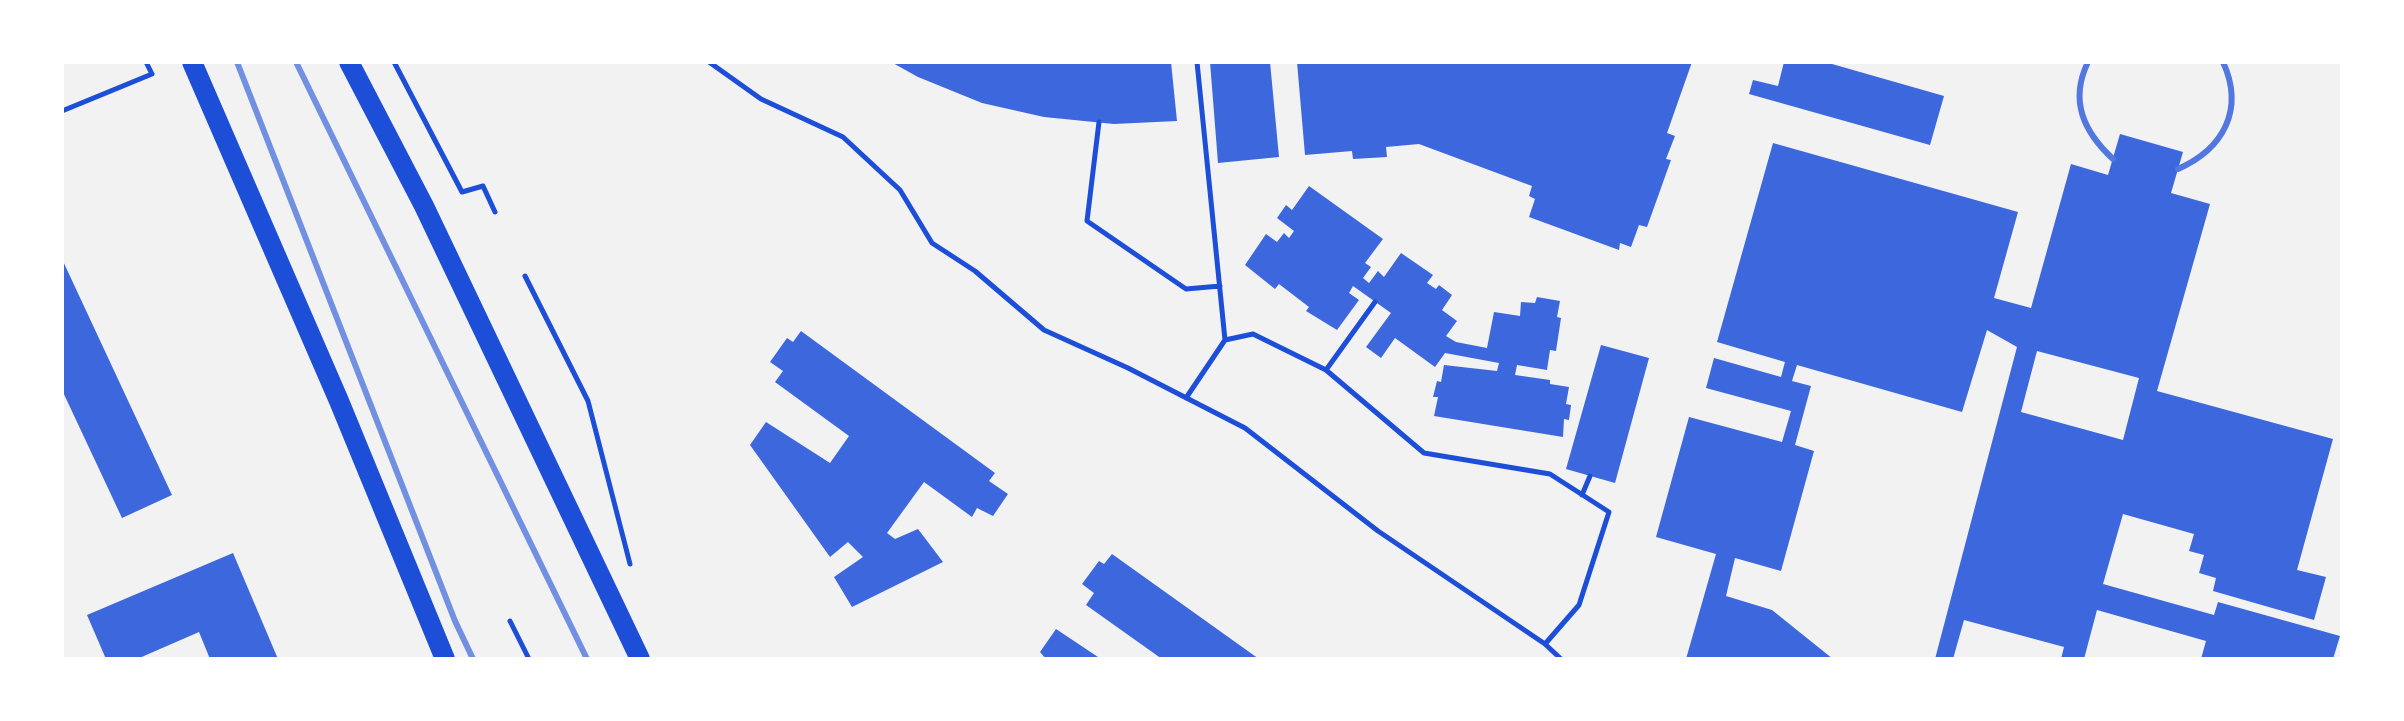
<!DOCTYPE html>
<html>
<head>
<meta charset="utf-8">
<style>
	body { margin:0 }
	#map { position:relative; width:2404px; height:721px; overflow:hidden; background:#f2f2f2; font-family:"IBM Plex Sans",sans-serif }
	canvas { display:block }
	.frame { position:absolute; inset:0; border:64px solid #fff; pointer-events:none }
</style>
</head>
<body>
<div id="map">
<canvas width="2404" height="721"></canvas>
<div class="frame"></div>
</div>
<script>
const g = document.querySelector('canvas').getContext('2d');
g.lineJoin = 'round';
function fill(path, color) { g.fillStyle = color; g.fill(path, 'evenodd'); }
function strokePath(path, color, width, dash) { g.strokeStyle = color; g.lineWidth = width; g.lineCap = dash ? 'butt' : 'round'; g.setLineDash(dash || []); g.stroke(path); }
fill(new Path2D(`
	M891,62H1171L1177,121L1114,124L1044,117L982,103L918,77Z
	M1210,62H1270L1279,157L1218,163Z
	M1297,62H1692L1667,133L1675,136L1666,159L1671,160L1647,227L1639,225L1631,247L1620,243L1619,250L1529,217L1535,199L1529,196L1532,186L1419,144L1386,147L1387,157L1353,159L1352,151L1305,155Z
	M1784,62H1825L1944,96L1930,145L1749,94L1753,80L1778,86Z
	M2120,134L2183,152L2171,193L2210,204L2157,391L2333,439L2297,570L2326,577L2314,620L2213,591L2216,578L2199,573L2204,555L2189,551L2194,534L2123,514L2103,584L2214,615L2218,602L2340,636L2333,659H2201L2206,641L2097,610L2084,659H2061L2064,647L1964,620L1953,659H1935L2017,347L1987,330L1962,412L1797,365L1792,381L1811,386L1795,445L1814,451L1781,571L1735,558L1726,596L1772,610L1833,659H1686L1716,554L1656,537L1689,417L1782,442L1791,411L1706,388L1714,358L1781,377L1785,362L1717,342L1773,143L2018,212L1994,298L2031,308L2071,164L2108,175ZM2037,351L2139,378L2123,440L2021,412Z
	M1309,186L1383,239L1365,263L1371,267L1363,278L1369,283L1378,271L1384,277L1401,253L1433,275L1427,283L1436,289L1439,285L1452,295L1442,310L1457,321L1446,336L1456,342L1487,348L1494,312L1520,316L1521,302L1535,303L1537,297L1560,301L1557,317L1561,318L1556,351L1550,350L1547,370L1517,365L1515,375L1550,380V384L1569,387L1566,404L1571,405L1569,420L1564,419L1563,437L1434,416L1438,397H1433L1437,381L1441,382L1444,365L1497,371L1499,363L1445,353L1435,367L1395,338L1381,358L1366,347L1391,313L1353,286L1349,293L1359,300L1337,330L1306,311L1309,307L1279,284L1275,289L1245,265L1266,234L1277,242L1284,233L1289,238L1294,231L1277,218L1286,205L1292,210Z
	M62,259L172,495L122,518L62,390Z
	M801,331L995,473L989,481L1008,494L993,516L977,508L972,517L924,482L887,533L895,539L918,529L943,562L852,607L834,577L863,557L848,542L830,557L750,445L766,422L830,463L849,436L775,382L783,371L770,362L787,338L793,342Z
	M1601,345L1649,358L1615,483L1566,469Z
	M233,553L278,659H210L199,632L137,659H106L87,615Z
	M1112,554L1259,659H1162L1086,605L1094,593L1082,584L1099,561L1104,564Z
	M1056,629L1101,659H1046L1040,652Z`), '#3d67dc');
strokePath(new Path2D(`
	M394,62L462,192L483,186L495,212
	M709,62L761,99L843,137L900,190L932,243L975,271L1044,330L1128,368L1245,428L1378,531L1545,644L1561,659
	M62,111L152,74L146,62
	M1099,122L1087,221L1186,289L1220,286
	M525,276L588,401L630,564
	M1225,340L1253,334L1326,370L1424,453L1550,474L1609,512L1579,605L1545,644
	M1326,370L1375,302
	M1186,398L1225,340L1197,62
	M1582,495L1590,476
	M510,621L529,659`), '#1d4ed8', 5);
strokePath(new Path2D(`
	M2088,62C2069,101 2084,132 2113,159
	M2178,169C2223,149 2245,110 2223,62`), '#5277de', 6);
strokePath(new Path2D(`
	M192,62L339,401L445,659
	M349,62L424,206L640,659`), '#1d4ed8', 20);
strokePath(new Path2D(`
	M237,62L455,621L473,659
	M296,62L587,659`), '#7290e2', 6);
</script>
</body>
</html>
